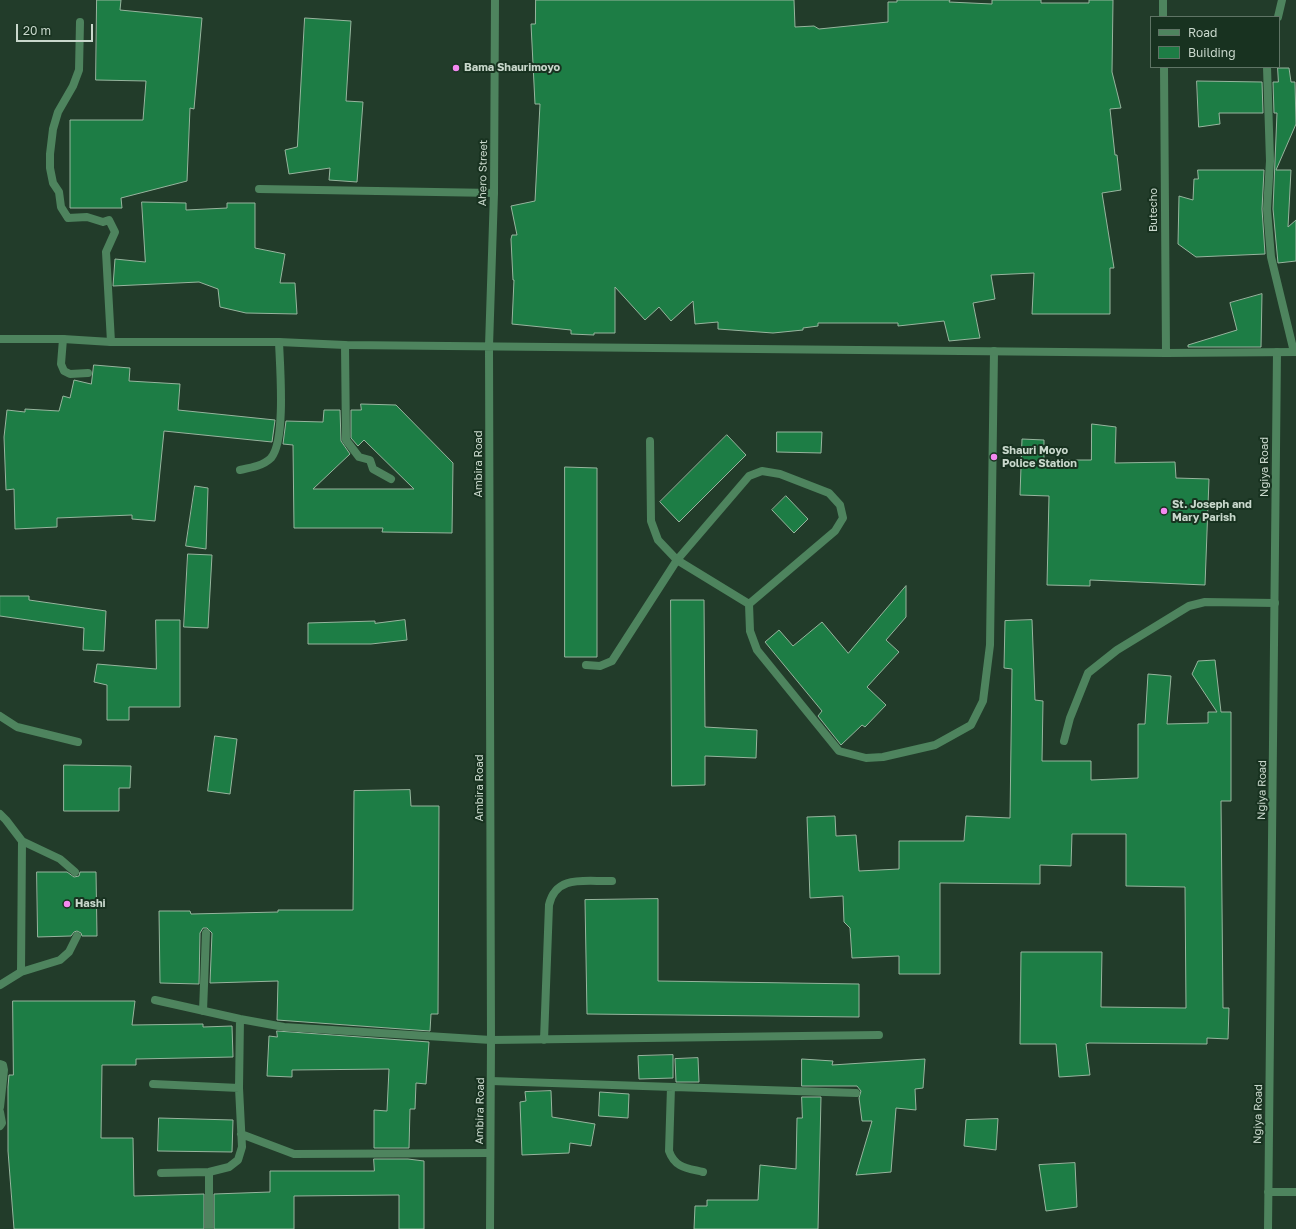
<!DOCTYPE html>
<html>
<head>
<meta charset="utf-8">
<style>
	body { margin:0 }
	#map { position:relative; width:1296px; height:1229px; overflow:hidden; background:#223c2a; font-family:"Golos Text",sans-serif }
	canvas { display:block }
	.legend { position:absolute; left:1150px; top:16px; width:130px; height:52px; box-sizing:border-box; background:#183220; border:1px solid #5f7465; margin:0; padding:5px 7px; list-style:none; font-size:12px; color:#c9d8cc }
	.legend li { display:flex; align-items:center; gap:8px; height:20px }
	.legend b { width:20px; border:1px solid #5f7465 }
	.scale { position:absolute; left:16px; top:24px; width:77px; height:18px; box-sizing:border-box; border:2px solid #c9d8cc; border-top:0; padding-left:5px; font-size:12px; line-height:14px; white-space:nowrap; color:#c9d8cc; -webkit-text-stroke:3px #183220; paint-order:stroke }
</style>
</head>
<body>
<div id="map">
<canvas width="1296" height="1229"></canvas>
<ul class="legend">
<li><b style="height:5px;background:#4e845e"></b>Road</li>
<li><b style="height:11px;background:#1d7d45"></b>Building</li>
</ul>
<div class="scale">20 m</div>
</div>
<script>
const g = document.querySelector('canvas').getContext('2d');
g.lineJoin = 'round';
function fill(path, color) { g.fillStyle = color; g.fill(path, 'evenodd'); }
function strokePath(path, color, width, dash) { g.strokeStyle = color; g.lineWidth = width; g.lineCap = dash ? 'butt' : 'round'; g.setLineDash(dash || []); g.stroke(path); }
function write(font, color, halo, rows, align = 'center') {
  g.font = font + ' "Golos Text",sans-serif'; g.lineWidth = 4; g.setLineDash([]); g.textBaseline = 'middle'; g.strokeStyle = halo; g.fillStyle = color; for (const [text, x, y, turn = 0] of rows) {
    g.save(); g.translate(x, y); g.rotate((+turn || 0) * Math.PI / 180); g.textAlign = isNaN(turn) ? turn : align; if (halo) g.strokeText(text, 0, 0); g.fillText(text, 0, 0); g.restore();
  }
}
const building = new Path2D(`
	M97,0H121L120,10L202,18L194,109L190,108L187,181L121,198L122,208H70V120H143L146,81L96,80Z
	M536,0H794L795,27L814,26L819,29L888,22V2H897V0H950L949,2L992,4V0H1041V3H1089V0H1113L1112,72L1121,108L1110,109L1115,155H1117L1121,190L1102,193L1114,268H1110V314H1032L1034,273L991,275L995,299L973,303L980,338L949,341L944,321L898,326V323H818V326L803,328V330L773,333L718,329V322L695,324L693,301L671,321L659,307L645,320L615,287V333H594V335L571,334V330L512,324L514,280H513L511,239L512,235H517L511,206L535,201L540,104H535L531,24H535Z
	M305,18L351,21L346,101L363,102L357,182L329,180L330,168L289,174L285,150L297,147Z
	M1278,68H1289L1291,82H1295L1296,124L1276,170H1291L1288,227L1296,220V261L1278,263L1273,209L1277,113H1274L1273,82H1278Z
	M1197,81L1262,82L1263,113H1219L1220,124L1199,127Z
	M1198,170H1264L1262,209L1265,254L1196,257L1178,244L1179,196L1193,200L1194,179H1198Z
	M142,202L186,203V210L227,208V203H255V248L285,254L280,283H295L297,314L246,313L220,307L218,289L199,282L113,286L115,259L145,262Z
	M1262,294L1261,347H1188V345L1237,330L1230,303Z
	M94,365L130,368L129,381L180,384L178,410L275,420L272,442L164,431L155,521L132,519V515L57,518V527L15,529L14,489L6,490L4,437L7,410L25,412V409L59,411L63,396L70,398L74,380L91,384Z
	M361,404L396,405L453,463L452,533L382,532L383,528H294L293,445L283,444L286,421L323,422L324,410H340L341,441L350,454L313,489H414L364,440L358,446L351,438V410H361Z
	M1092,424L1116,427L1115,463L1175,462L1176,478L1209,479L1205,585L1090,580V586L1047,585L1049,496L1020,495L1022,439L1044,440V460H1091Z
	M777,432H822L821,453L777,452Z
	M727,435L746,455L679,522L660,502Z
	M565,467L597,468V657H565Z
	M195,486L208,488L206,549L186,546Z
	M786,496L808,519L794,533L772,510Z
	M188,554L212,555L208,628L184,627Z
	M906,586V617L886,640L899,652L867,687L886,705L865,727L862,725L841,745L818,716L822,711L765,642L779,630L793,646L822,622L848,653Z
	M0,596H29V600L106,611L104,651L83,650L84,628L0,616Z
	M671,600H704L705,727L757,730L756,758L705,756V785L672,786Z
	M156,620H180V707H129V720H107V685L94,682L97,664L156,669Z
	M405,620L407,640L371,644H308V623L375,621V623Z
	M1032,620L1035,700L1043,701L1042,761H1091V780L1138,778V724H1145L1148,674L1171,676L1167,724L1208,723V712H1217L1192,674L1198,661L1215,660L1221,712H1231V801H1221L1223,1008H1229L1228,1039L1207,1038V1044L1089,1043L1086,1044L1090,1075L1059,1077L1056,1044H1020L1021,952H1102L1101,1007L1186,1008L1185,887L1126,886V834H1072L1071,866L1040,865V884L940,883V974H899V956L852,958L850,928L844,922L843,896L810,898L807,817L835,816L836,836L856,835L859,871L899,869V841H964L966,816L1010,818L1012,669L1004,668L1005,621Z
	M215,736L237,739L230,794L208,791Z
	M64,765L131,766L130,788H119V811H64Z
	M410,790L411,806H439L438,1014H431L430,1031L277,1020L278,981L210,983L212,933L207,928H203L200,933L199,984L160,983L159,911H190L191,914L278,912V910H353L354,791Z
	M37,872H67L74,877L79,876L80,872H96L97,936H82L81,933L77,931L74,932L71,936L38,937Z
	M658,899V981L859,984V1017L587,1014L585,900Z
	M13,1001H135L132,1025L203,1024V1027L232,1026L233,1057L136,1059V1065H102L101,1138H133L134,1196L204,1194V1229H14L8,1151V1087L9,1075H13Z
	M277,1031L429,1042L426,1084L416,1083L415,1109H410L409,1148H374V1110L387,1111L389,1069L292,1070V1077L267,1076L269,1036L277,1037Z
	M673,1055V1078L639,1079L638,1056Z
	M698,1058L699,1082H676L675,1059Z
	M802,1059L833,1061L832,1065L925,1059L923,1088L915,1089L916,1110L896,1108L891,1172L856,1175L872,1121H862L859,1098L861,1091L857,1086H802Z
	M551,1091L552,1117L595,1124L591,1146L570,1143L569,1153L522,1155L520,1102L526,1101L525,1092Z
	M600,1092L629,1094L628,1118L599,1116Z
	M802,1097H821L818,1229H694L695,1206H707V1200H758L760,1165L796,1169L797,1118H802Z
	M159,1118L233,1120L232,1152L158,1151Z
	M998,1119L996,1150L964,1146L966,1120Z
	M374,1159H408L424,1161V1229H399V1195L294,1196V1229H214V1194L270,1192V1171H374Z
	M1075,1163L1077,1207L1046,1211L1039,1165Z`);
fill(building, '#1d7d45');
strokePath(building, '#97b59e', 1);
strokePath(new Path2D(`
	M80,22L79,70L73,86L58,112L53,129L50,154V168L53,183L59,192L61,207L68,218L87,217L103,222L109,220L115,232L106,252L111,342
	M259,189L494,193
	M63,339L61,364L64,371L70,374L88,373
	M345,345L346,440L359,457L370,460L373,469L391,479
	M240,470C250,468 263,466 271,458C286,441 280,367 279,342
	M0,716L17,727L78,742
	M1064,741L1070,718L1088,673L1117,650L1189,606L1205,602L1275,603
	M0,814L6,820L22,841L21,972L0,985
	M22,841L60,859L75,872
	M21,972L60,960L69,952L77,936
	M155,1000L240,1019L284,1027L491,1040L879,1035
	M203,1011L206,933
	M544,1040L549,905C556,874 586,882 612,881
	M0,1064L3,1065L4,1070L0,1107
	M491,1081L856,1093
	M153,1084L239,1088
	M671,1087L669,1151C675,1168 687,1168 703,1172
	M0,1112L2,1123L0,1126
	M241,1134L294,1154L490,1153
	M161,1173L209,1172L229,1167L238,1160L242,1147L239,1088L240,1019
	M209,1229V1172`), '#4e845e', 8);
strokePath(new Path2D(`
	M1278,17L1282,0
	M1267,67L1270,161L1267,209L1271,257L1294,352
	M650,441L651,521L658,540L677,560L749,604L750,631L757,650L839,751L866,758L883,757L935,745L971,725L983,701L990,645L994,351
	M586,665L600,666L612,661L677,560L749,476L762,471L780,474L829,493L840,505L843,518L835,531L749,604
	M1268,1192H1296
	M1268,1229L1277,352`), '#4e845e', 8);
strokePath(new Path2D(`
	M1163,0V17
	M1164,67L1166,353
	M0,339H63L111,342H279L345,345L1166,353L1296,352
	M490,1229L491,1040L489,346L494,193L495,0`), '#4e845e', 8);
for (const [x, y, r, color] of [
	[456,68,4,"#f489f0"],
	[994,457,4,"#f489f0"],
	[1164,511,4,"#f489f0"],
	[67,904,4,"#f489f0"]
]) { const dot = new Path2D(); dot.arc(x, y, r, 0, 2 * Math.PI); g.fillStyle = color; g.fill(dot); strokePath(dot, '#183220', 1.5); }
write('bold 11px', '#c9d8cc', '#183220', [
	["Bama Shaurimoyo",464,68],
	["Shauri Moyo",1002,451],
	["Police Station",1002,464],
	["St. Joseph and",1172,505],
	["Mary Parish",1172,518],
	["Hashi",75,904]
], 'left');
write('11px', '#c9d8cc', '#183220', [
	["Ahero Street",483,173,-89],
	["Butecho",1154,210,-90],
	["Ambira Road",479,464,-90],
	["Ngiya Road",1265,467,-90],
	["Ambira Road",480,788,-90],
	["Ngiya Road",1262,790,-89],
	["Ambira Road",480,1111,-89],
	["Ngiya Road",1258,1114,-89]
]);
</script>
</body>
</html>
